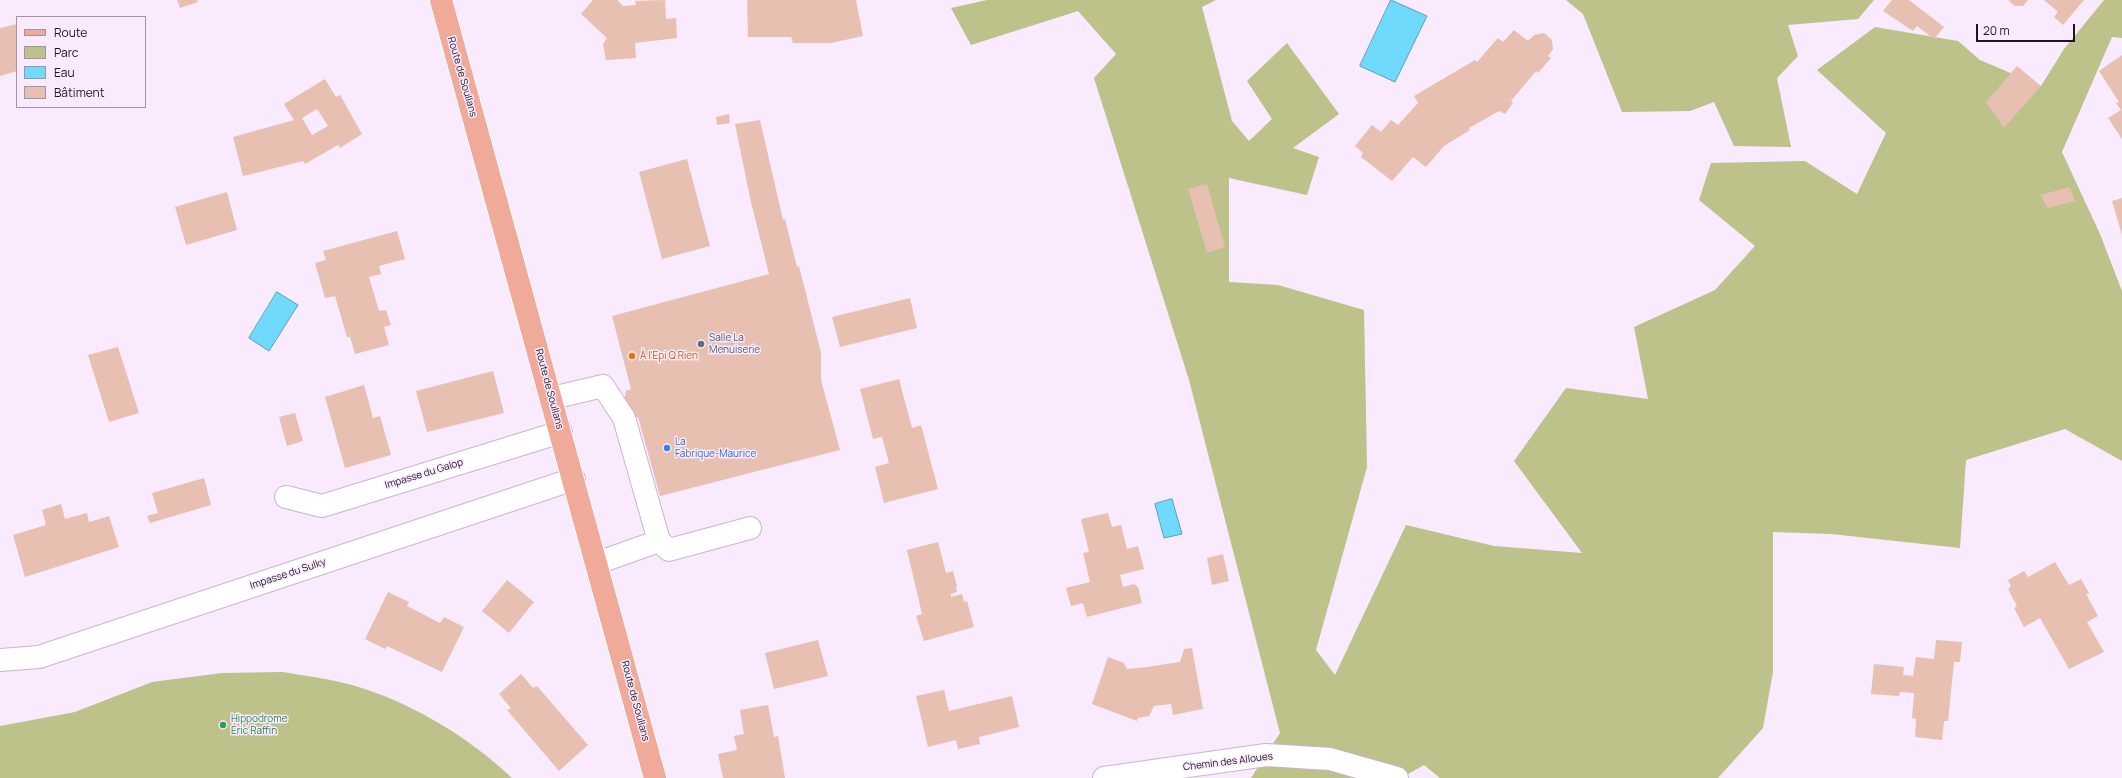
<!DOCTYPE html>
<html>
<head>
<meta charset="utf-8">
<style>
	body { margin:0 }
	#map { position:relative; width:2122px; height:778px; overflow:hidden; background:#f9eafd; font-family:Manrope,sans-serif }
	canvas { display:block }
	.legend { position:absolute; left:16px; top:16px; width:130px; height:92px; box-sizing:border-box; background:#f9eafd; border:1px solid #a195a5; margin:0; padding:5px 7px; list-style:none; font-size:12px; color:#1e1520 }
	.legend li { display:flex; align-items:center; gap:8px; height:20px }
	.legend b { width:20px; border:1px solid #a195a5 }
	.scale { position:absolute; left:1976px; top:24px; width:99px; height:18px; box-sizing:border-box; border:2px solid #1e1520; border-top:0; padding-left:5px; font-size:12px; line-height:14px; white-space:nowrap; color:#1e1520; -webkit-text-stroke:3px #f9eafd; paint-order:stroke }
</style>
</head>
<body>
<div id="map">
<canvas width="2122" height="778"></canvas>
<ul class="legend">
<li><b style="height:5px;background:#f0aa9a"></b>Route</li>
<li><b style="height:11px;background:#bdc18a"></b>Parc</li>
<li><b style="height:11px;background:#6fdafc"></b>Eau</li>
<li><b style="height:11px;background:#e7c0b1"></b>Bâtiment</li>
</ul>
<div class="scale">20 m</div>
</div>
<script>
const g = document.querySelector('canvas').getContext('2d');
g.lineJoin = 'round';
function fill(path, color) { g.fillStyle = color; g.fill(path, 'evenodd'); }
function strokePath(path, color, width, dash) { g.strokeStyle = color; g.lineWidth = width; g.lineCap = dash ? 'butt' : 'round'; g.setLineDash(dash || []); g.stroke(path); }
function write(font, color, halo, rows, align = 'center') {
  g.font = font + ' Manrope,sans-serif'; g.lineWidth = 3; g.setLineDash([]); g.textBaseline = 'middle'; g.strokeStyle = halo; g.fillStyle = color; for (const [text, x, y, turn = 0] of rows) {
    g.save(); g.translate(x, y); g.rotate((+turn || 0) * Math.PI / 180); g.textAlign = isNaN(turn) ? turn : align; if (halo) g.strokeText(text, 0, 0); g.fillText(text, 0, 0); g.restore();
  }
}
fill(new Path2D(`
	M987,0H1216L1202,7L1232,121L1249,141L1272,119L1247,81L1287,43L1339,114L1293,148L1319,157L1307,195L1229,178V282L1278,285L1364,310L1367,467L1316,650L1335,675L1406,525L1494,546L1582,553L1514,461L1566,388L1648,399L1634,327L1715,290L1755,246L1699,200L1711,163L1805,161L1857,194L1886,133L1817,70L1875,27L1958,41L1980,60L2041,86L2064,49L2104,0H2122V38L2112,37L2062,152L2100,234L2122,291V461L2065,429L1966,460L1960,548L1831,534L1773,532V672L1763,728L1718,778H1440L1424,765L1401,778H1251L1280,733L1189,380L1094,78L1116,54L1078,11L971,45L951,8Z
	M1566,0H1874L1858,19L1788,25L1798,56L1777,78L1791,147L1734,146L1714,102L1690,111L1622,112L1583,14Z
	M283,672C306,676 330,679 352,685C409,701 469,737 512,778H0V726L75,712L152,682L222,673Z`), '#bdc18a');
const water = new Path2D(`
	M1391,0L1427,16L1395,82L1360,66Z
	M277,292L298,305L269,351L249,338Z
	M1172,499L1182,534L1164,538L1155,504Z`);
fill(water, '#6fdafc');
strokePath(water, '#579fba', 1);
fill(new Path2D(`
	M177,0H197L198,2L180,8Z
	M593,0H617L623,6L636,5L635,1L665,0L666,19L676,18L677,38L635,43L636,58L606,60L603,44L607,38L581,14Z
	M747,0H856L863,36L831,43H793L791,37H748Z
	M1892,0H1909L1944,27L1934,39L1917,26L1913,31L1883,11Z
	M2008,0H2028L2023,6H2015Z
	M2044,0H2084L2063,25L2054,17L2058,12Z
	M17,24V71L0,76V28Z
	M1514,30L1528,41L1534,35L1544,33L1552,40L1553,49L1548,56L1551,58L1538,73L1536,71L1511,101L1513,103L1505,114L1499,111L1469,128L1470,130L1444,146L1426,167L1413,157L1392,181L1361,157L1363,153L1355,146L1372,125L1381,132L1391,120L1398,125L1418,103L1414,96L1475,60L1477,62L1498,38L1503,42Z
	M2122,55V139L2108,118L2121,110L2116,103L2119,102L2099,71Z
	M2017,66L2041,86L2004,128L1986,102Z
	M325,79L336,97L340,95L362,134L340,148L338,145L305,164L303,161L243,176L233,137L294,120L284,104ZM317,109L328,126L312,135L302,118Z
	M729,114L730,123L717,125L716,117Z
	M760,120L783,220L785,219L797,267L799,266L821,353V380L840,450L660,496L638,417H634L623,406L626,391L631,389L612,316L769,274L750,198L735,124Z
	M687,159L710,246L662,259L639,172Z
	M1207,184L1225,247L1207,253L1188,189Z
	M2070,187L2075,201L2048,208L2040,195Z
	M227,192L237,230L186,245L175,207Z
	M2122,198V235L2112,201Z
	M397,231L405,259L379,266L381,274L369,277L379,311L386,310L391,325L384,327L389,345L355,354L350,337H347L335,296L325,298L315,263L326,260L323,251Z
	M910,298L917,328L840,347L832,317Z
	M118,347L139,413L109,422L88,355Z
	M493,371L504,413L427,432L416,391Z
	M899,379L912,428L921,425L938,489L884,503L875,467L889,463L882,437L873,439L860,389Z
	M364,385L373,418L380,416L391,455L345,468L325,397Z
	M295,413L303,441L287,446L279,417Z
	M204,478L211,505L150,523L147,516L158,513L152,493Z
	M61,504L65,519L87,513L89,522L109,516L119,547L25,577L13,535L46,525L42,510Z
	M1108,513L1112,527L1121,525L1127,549L1138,546L1144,569L1120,575L1123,587L1134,584L1138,587L1142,603L1087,617L1083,603L1071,606L1066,588L1090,582L1083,553L1089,552L1081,519Z
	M938,542L946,573L953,571L957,586H956L957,592L951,594V597L962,594L964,602L967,601L974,627L924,641L916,616L922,614L907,550Z
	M1223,554L1229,581L1212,585L1207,558Z
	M2055,562L2069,585L2081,579L2089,593L2086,594L2098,616L2087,622L2104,652L2069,669L2040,618L2024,627L2014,608L2017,606L2008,589L2011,586L2008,580L2024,571L2028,577Z
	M507,580L534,602L509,633L482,611Z
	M388,592L409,602L407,606L440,623L444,617L464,627L442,672L387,646L385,649L365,639Z
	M818,640L828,676L774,689L765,653Z
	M1936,640L1962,642L1960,662H1954L1948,721H1944L1942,740L1915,737L1916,719L1912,718L1914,693L1900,692L1899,696L1871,694L1874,664L1904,667L1903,675L1913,676L1916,657L1934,659Z
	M1192,648L1203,709L1173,715L1171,704L1154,706L1149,716L1138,718L1137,721L1092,704L1108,657L1124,663L1127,669L1147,667L1180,662L1184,649Z
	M521,674L533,688L537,686L588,745L559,771L507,710L511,708L499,694Z
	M944,690L949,711L1012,696L1019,727L979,737L980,744L958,749L956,740L928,747L916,696Z
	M768,705L774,737L778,736L785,778H723L718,754L737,750L734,736L744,734L740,710Z`), '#e7c0b1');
const minor = new Path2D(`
	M552,398L603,386L624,418L659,541L597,563
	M286,497L322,506L561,432
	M659,541L669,550L750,528
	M0,660L39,657L574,479
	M1104,778L1266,755L1330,759L1397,778`);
const major = new Path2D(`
	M441,0L655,778`);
strokePath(minor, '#cbb3d1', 24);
strokePath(major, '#fff', 24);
strokePath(minor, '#fff', 22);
strokePath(major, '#f0aa9a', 22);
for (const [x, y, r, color] of [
	[701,344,4,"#5c6f8a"],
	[632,356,4,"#e8710a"],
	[667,448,4,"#3f7fe0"],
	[223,725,4,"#2e9e5b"]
]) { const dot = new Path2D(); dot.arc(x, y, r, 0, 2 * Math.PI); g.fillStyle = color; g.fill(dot); strokePath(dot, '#f9eafd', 1.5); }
write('10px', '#1e1520', '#f9eafd', [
	["Route de Soullans",462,77,74],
	["Route de Soullans",549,389,75],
	["Impasse du Galop",424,474,-17],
	["Impasse du Sulky",288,574,-18],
	["Route de Soullans",635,701,75],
	["Chemin des Alloues",1228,762,-7]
]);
write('10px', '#4e5e75', '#f9eafd', [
	["Salle La",709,338],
	["Menuiserie",709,350]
], 'left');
write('10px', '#c56008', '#f9eafd', [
	["À l'Epi Q Rien",640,356]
], 'left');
write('10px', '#366cbe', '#f9eafd', [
	["La",675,442],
	["Fabrique-Maurice",675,454]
], 'left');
write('10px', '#27864d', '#f9eafd', [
	["Hippodrome",231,719],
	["Éric Raffin",231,731]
], 'left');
</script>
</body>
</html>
